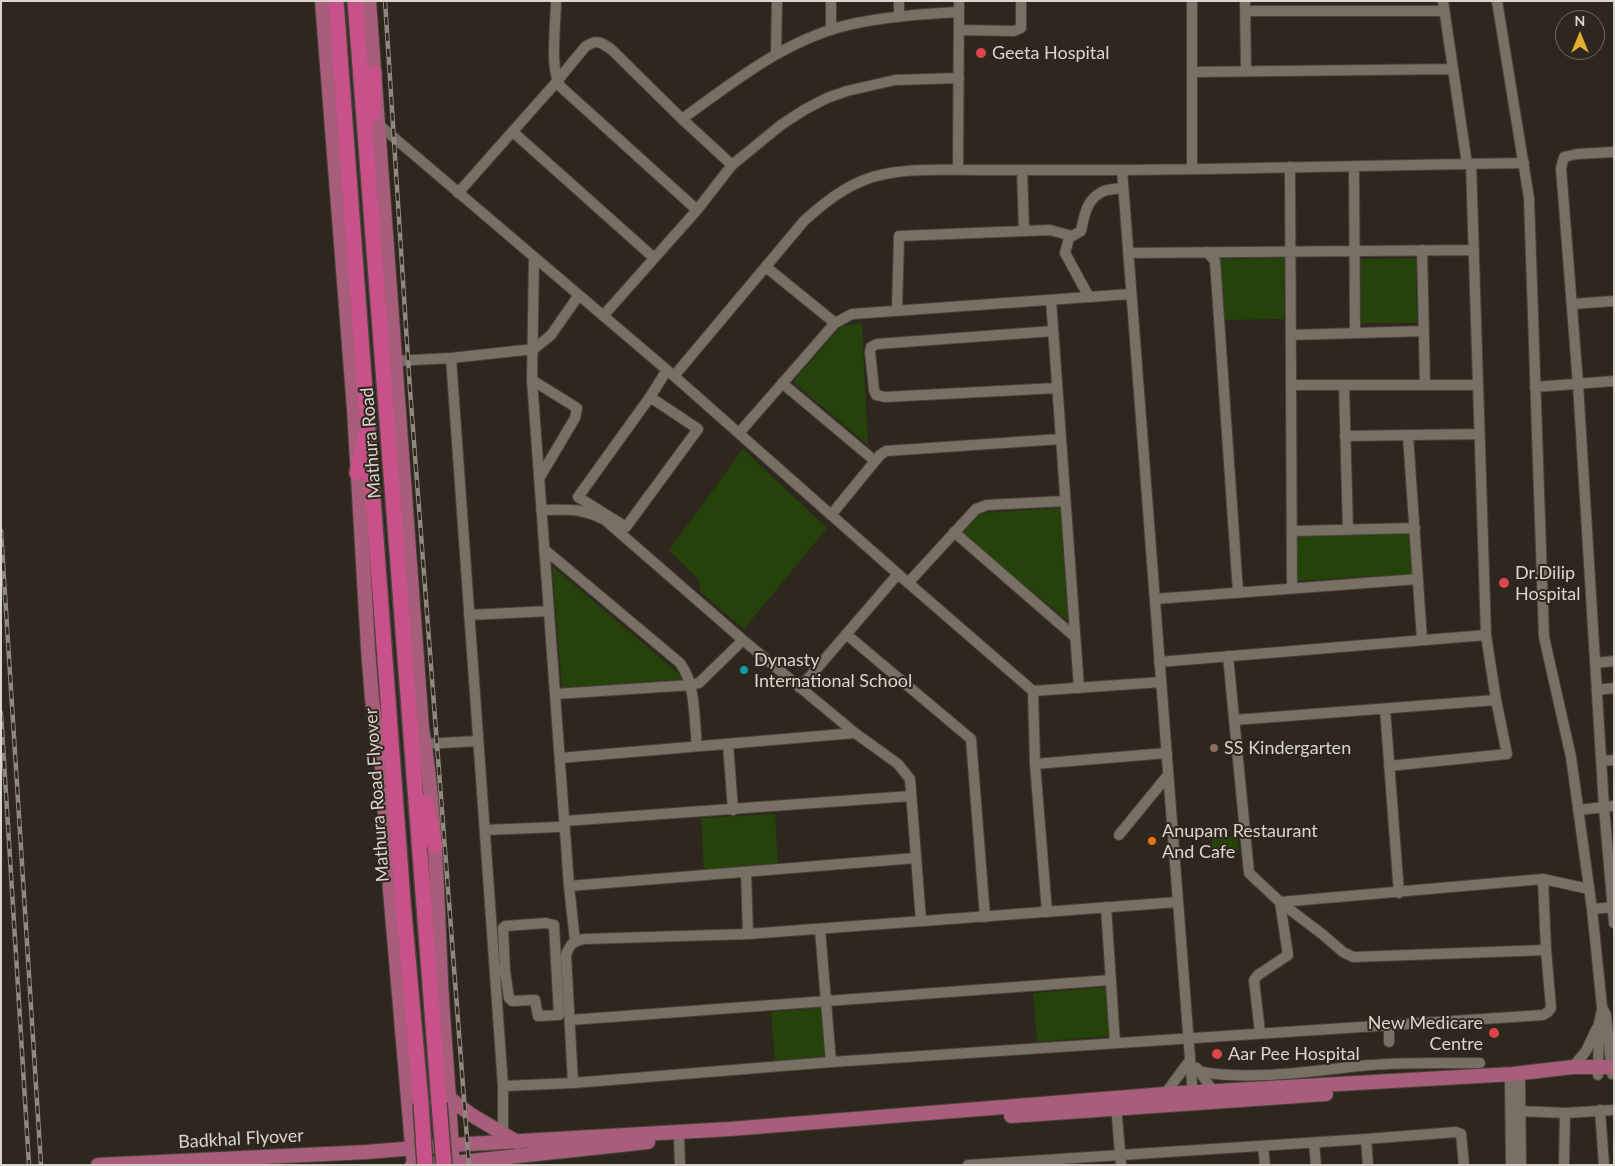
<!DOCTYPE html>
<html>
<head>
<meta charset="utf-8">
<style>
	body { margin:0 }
	#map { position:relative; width:1615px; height:1166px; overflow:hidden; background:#2e271d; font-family:Lato,sans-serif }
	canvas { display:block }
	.frame { position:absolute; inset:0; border:2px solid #dad5ce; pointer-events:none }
	.north { position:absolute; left:1555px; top:10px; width:50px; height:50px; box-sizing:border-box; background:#2e271d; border:1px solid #736d64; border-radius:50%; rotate:0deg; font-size:14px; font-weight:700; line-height:20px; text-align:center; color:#dad5ce }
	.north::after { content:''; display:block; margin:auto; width:18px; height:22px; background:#e4ae35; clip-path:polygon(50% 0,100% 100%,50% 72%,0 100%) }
</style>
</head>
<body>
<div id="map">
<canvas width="1615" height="1166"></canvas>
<div class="frame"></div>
<div class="north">N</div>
</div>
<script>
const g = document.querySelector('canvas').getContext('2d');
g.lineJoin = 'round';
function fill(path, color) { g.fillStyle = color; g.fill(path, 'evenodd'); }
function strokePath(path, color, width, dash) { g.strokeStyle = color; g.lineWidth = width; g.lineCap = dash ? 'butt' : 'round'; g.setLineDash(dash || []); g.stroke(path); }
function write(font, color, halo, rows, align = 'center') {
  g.font = font + ' Lato,sans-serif'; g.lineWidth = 4; g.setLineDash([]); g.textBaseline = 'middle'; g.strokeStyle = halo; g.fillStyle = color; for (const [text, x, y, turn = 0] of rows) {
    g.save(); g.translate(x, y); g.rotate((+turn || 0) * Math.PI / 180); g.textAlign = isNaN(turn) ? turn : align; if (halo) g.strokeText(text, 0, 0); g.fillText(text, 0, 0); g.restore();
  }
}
fill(new Path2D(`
	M1285,258L1284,319L1220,320L1214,259Z
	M1416,258L1417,323H1361V259Z
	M862,323L868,445L793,382L841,326Z
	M743,449L827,528L744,629L700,592L699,580L669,550Z
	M1060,508L1068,621L962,534L980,513Z
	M1412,532L1413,574L1296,581L1295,536Z
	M552,566L685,679L562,688Z
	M775,814L778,866L704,870L701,818Z
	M1237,836L1239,850L1212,852V838Z
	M1106,987L1110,1036L1037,1042L1033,993Z
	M821,1008L825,1057L775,1061L771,1012Z`), '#25420a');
const minor = new Path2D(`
	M556,1C556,23 549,71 561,87L697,210
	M831,1V30
	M899,1V17
	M1245,1L1246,71
	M1443,1L1467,164
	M1497,1L1529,198L1544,637L1571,757L1592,909L1602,1007L1606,1015L1612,1074
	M1246,11H1444
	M959,30L1014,31L1021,28V1
	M776,54L777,1
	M1192,72L1453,69
	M682,119C736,80 790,36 857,23C890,16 925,14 959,12
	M378,124L674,376L898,574L1033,691L1161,682
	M513,132L653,257
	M1614,152L1577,154L1564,157L1561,168L1578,384L1604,807L1614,923
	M1354,166L1355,333
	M1290,167L1292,588
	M1192,168V1
	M958,170L959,1
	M1022,170L1024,231
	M1122,170L1193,1097
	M458,193L553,86L585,47C596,39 602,42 612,50L682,119L732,165
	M1422,250L1425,385
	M1207,252L1215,261L1238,592
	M1128,253L1474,250
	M534,257L532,380L569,886L575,941
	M766,267L835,323
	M1089,297L1065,253L1069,238L1081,231C1084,217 1086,201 1100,193C1106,189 1116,189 1123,188
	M1051,300L1079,688
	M1572,304L1614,301
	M897,310L899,236L1050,230L1072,236
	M603,316L697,210L732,165L781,125L804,110L827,98L847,91L895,80L959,78
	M1053,331L877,344L871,347L870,352L874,390L876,395L885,397L1057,388
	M1291,335L1424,331
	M451,358L503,1086V1133
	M395,361L451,358L534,349L551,335L579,295
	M674,376L804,221C828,199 853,180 885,174C915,168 948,170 979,170C1025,170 1070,170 1115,170C1251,169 1388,165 1524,163
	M532,380L577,408L575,418L540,477
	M782,383L875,461
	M1291,385H1478
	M1344,385L1348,530
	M1535,387L1614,381
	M650,397L698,429L626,527L578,497L650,397L667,370
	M739,433L835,323L852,314L1131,294
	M1408,435L1422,640
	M1345,436L1479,434
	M541,510C569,510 579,507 605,520L743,640L855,733L898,764L910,779L921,921
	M831,515L880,455L886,451L1061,439
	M1292,531L1415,528
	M954,532L1075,637
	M544,549L680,663C696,684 694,720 697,746
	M908,583L976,509L987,505L1065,501
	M1155,599L1418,579
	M469,615L549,611
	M846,634L971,739L985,917
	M1228,656L1249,873L1280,902L1322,934L1343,952L1353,957L1546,950
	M1159,662L1486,635
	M1595,663L1614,661
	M800,688L898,574
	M1597,690L1614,688
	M1033,691L1035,764L1047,912
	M556,694L691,685L699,683L743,640
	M1385,709L1399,893
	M1234,720L1496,700
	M424,744L478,741
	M728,744L733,810
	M560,758L855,733
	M1601,761L1614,760
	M1035,764L1167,753
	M1389,766L1507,754L1496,700L1486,635L1471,164
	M1578,810L1614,806
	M565,821L911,796
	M485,830L558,827
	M1119,835L1168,775
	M746,872L748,934
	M1543,879L1589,889
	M569,886L916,858
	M1106,907L1115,1043
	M1592,909L1614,907
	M820,929L831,1062
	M495,971H505L509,998L512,1001L535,1000L538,1016L559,1015L554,925L546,923L505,926L503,928L505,971
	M570,1020L1111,980
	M1389,1025V1042
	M1573,1067L1586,1051L1597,1028
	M1197,1068L1213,1091
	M1198,1071C1248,1082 1318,1070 1370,1065C1406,1062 1443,1063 1480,1063
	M1598,1075L1599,1023L1602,1010
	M573,1083L566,955C570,944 573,941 584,939L748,934L1178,902
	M503,1086L573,1083L831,1062L1543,1015L1548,1012L1551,1008L1546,950L1543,879L1280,902L1288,955L1258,975L1254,980L1260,1033
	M1165,1094L1190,1060
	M1116,1104L1121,1165
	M1600,1110L1604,1165
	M1520,1111L1565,1113L1614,1110
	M679,1139L680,1165
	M1366,1139L1368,1165
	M1314,1143L1316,1165
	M1263,1146L1265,1165
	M968,1165L1366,1139L1456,1132L1461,1134L1464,1165
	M1511,1165L1510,1081L1515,1074L1520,1081L1521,1165
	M1564,1165L1565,1113`);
const major = new Path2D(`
	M322,1L354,409L368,648L372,699L382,769L390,890L413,1157
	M369,1L422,728C436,811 437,896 441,981C444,1039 450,1097 452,1155
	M448,1097L470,1114L517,1142
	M1011,1116L1326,1094
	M98,1165L367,1152L452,1145L730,1129L1165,1094L1513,1074L1573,1067H1614
	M412,1165L453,1163L648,1142`);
const highway = new Path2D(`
	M336,1L403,901L421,1103
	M355,1L439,1103
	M372,114L374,73
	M357,473L365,437
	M425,802L435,846`);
strokePath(minor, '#49433b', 12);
strokePath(major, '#49433b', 16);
strokePath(highway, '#49433b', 18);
strokePath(minor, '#797065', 10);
strokePath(major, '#a85d7a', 14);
strokePath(highway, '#c75188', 15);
const rail = new Path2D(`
	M385,1L410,390L469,1165
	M1,531L41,1165
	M1,713L29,1165`);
strokePath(rail, '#8e8880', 4.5);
strokePath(rail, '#2e271d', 2.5, [8]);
const highwayBridge = new Path2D(`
	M421,1103L425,1165
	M439,1103L444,1165`);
strokePath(highwayBridge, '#49433b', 18, []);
strokePath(highwayBridge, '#c75188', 15);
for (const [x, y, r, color] of [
	[981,53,6,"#e0444e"],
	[1504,583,6,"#e0444e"],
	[744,670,5,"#0f9aa8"],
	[1214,748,5,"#8d6e63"],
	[1152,841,5,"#e8710a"],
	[1494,1033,6,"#e0444e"],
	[1217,1054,6,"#e0444e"]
]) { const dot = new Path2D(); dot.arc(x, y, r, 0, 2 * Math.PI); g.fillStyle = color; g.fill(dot); strokePath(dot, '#2e271d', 2); }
write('18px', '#dad5ce', '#2e271d', [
	["Geeta Hospital",992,53],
	["Dr.Dilip",1515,573],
	["Hospital",1515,594],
	["Dynasty",754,660],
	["International School",754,681],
	["SS Kindergarten",1224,748],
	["Anupam Restaurant",1162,831],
	["And Cafe",1162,852],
	["New Medicare",1483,1023,"right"],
	["Centre",1483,1044,"right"],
	["Aar Pee Hospital",1228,1054]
], 'left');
write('18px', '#dad5ce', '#2e271d', [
	["Mathura Road",371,443,-94],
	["Mathura Road Flyover",377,795,-94],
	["Badkhal Flyover",241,1139,-3]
]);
</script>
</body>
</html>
